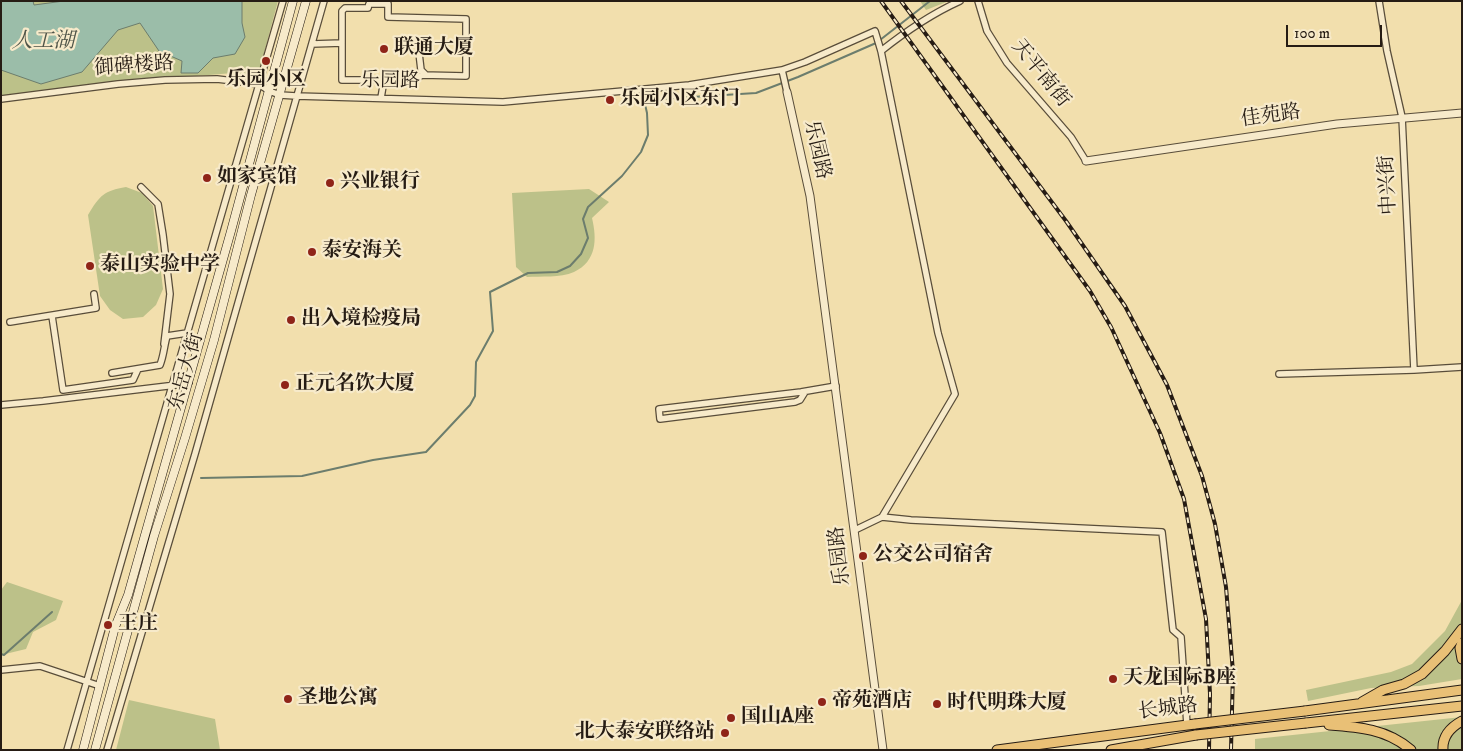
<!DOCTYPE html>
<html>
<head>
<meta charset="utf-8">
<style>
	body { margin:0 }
	#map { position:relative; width:1463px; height:751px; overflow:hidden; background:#f2dfad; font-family:"IM FELL DW Pica",serif }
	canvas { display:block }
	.frame { position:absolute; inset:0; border:2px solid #261c14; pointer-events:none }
	.scale { position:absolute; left:1286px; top:25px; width:96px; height:22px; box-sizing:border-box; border:2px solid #261c14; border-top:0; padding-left:6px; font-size:15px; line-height:18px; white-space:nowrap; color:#261c14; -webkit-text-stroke:4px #f7eaca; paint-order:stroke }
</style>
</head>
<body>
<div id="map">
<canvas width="1463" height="751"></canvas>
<div class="frame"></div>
<div class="scale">100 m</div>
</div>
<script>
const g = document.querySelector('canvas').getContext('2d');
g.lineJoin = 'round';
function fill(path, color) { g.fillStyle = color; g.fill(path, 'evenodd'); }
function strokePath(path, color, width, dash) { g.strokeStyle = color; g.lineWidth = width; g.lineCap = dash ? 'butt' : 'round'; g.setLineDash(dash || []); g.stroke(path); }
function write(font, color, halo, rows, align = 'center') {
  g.font = font + ' "IM FELL DW Pica","Noto Serif SC",serif'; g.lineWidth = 4.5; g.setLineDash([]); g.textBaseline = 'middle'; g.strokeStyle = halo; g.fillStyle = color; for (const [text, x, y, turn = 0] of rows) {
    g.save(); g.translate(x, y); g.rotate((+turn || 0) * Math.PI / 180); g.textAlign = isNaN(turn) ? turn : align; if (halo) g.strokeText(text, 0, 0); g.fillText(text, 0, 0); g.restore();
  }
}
fill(new Path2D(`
	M1,1H278L258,76L252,78L233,73L136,81L1,97Z
	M920,1H949L926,10Z
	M126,187L142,193L153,206L163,289L156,305L143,317L123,319L110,310L100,296L88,215C100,195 104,191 126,187Z
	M589,189L609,202L592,218C597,239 597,261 574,272C560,278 541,276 527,277L516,267L512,193Z
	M7,582L63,601L56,620L33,632L26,649L1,655V590Z
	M1462,600V679L1419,686L1371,688L1308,701L1306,690L1391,672L1412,664L1445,631Z
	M129,700L215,719L220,750H116Z
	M1462,717V750H1255V739Z`), '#bcc189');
const water = new Path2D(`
	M1,1H33L34,5L64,1H242V23L245,37L235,54L213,58L198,73H181L182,61L159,51L140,23L118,30L82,72L41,84L1,70Z`);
fill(water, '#9bbda9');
strokePath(water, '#6c7d6d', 1);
strokePath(new Path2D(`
	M880,40L930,1
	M201,478L302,476L373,460L426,452L470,405L475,396L476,362L493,331L490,292L528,273L557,272L570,266L581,254L588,238L583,219L588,207L622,176L641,152L648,135L647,113L644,100L756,93L798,77L876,43
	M1,654L4,655L52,612`), '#6c7d6d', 2);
const minor = new Path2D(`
	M978,1L987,31L1007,63L1071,137L1086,161
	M1379,1L1387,51L1402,117L1414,370
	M369,4H388V17L466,19V76L422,75L416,79L410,80H342V11L345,8H368Z
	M312,44L342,43
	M881,51C905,32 931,14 960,1
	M419,53L421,70L426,75
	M782,70L805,62L875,31L881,51L938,333L955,394L882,517L855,530
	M381,98L384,80
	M1,99L118,84L165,80L217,79L259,84L269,91L280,95L296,96L503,102L689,85L782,70L787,92
	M141,187L158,204L163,235L170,294L164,344
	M52,316L63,390L133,380L138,369
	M10,322L96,308L94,294
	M112,373L160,365C164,355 164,346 167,336L187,333
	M1279,374L1414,370L1462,367
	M805,392L800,400L795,402L660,419L659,409L801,392L836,386
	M1,405L43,401L176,385L189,382
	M882,517L911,520L1162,532L1173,630L1181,637L1187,725
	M1,670L40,666L100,686
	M67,750L283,1
	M107,750L195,454L324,1`);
const tertiary = new Path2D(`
	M787,92L810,196L883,750
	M1086,161L1337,124L1462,113`);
const secondary = new Path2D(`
	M83,750L115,627L128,595L231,231L293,1
	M95,750L154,536L185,438L214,340L251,195L306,1`);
const primary = new Path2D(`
	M1462,643L1460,648L1462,659
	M1362,702L1383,690L1404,684L1422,674L1445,651L1462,629
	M1305,711L1462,690
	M1306,723L1462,706
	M1329,725C1359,727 1387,729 1411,750
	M997,750L1195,724
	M1111,750L1196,735
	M1443,750C1442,736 1451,727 1462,721`);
strokePath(minor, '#594d3a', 8);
strokePath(tertiary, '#594d3a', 9);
strokePath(secondary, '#261c14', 9);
strokePath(primary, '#261c14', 11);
strokePath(minor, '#f7eaca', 5.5);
strokePath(tertiary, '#f7eaca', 7);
strokePath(secondary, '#f7eaca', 8);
strokePath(primary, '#e9c076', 9);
const rail = new Path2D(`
	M881,1L1090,291L1111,327L1160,433L1184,499L1206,619L1210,694L1209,750
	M901,1L1066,221L1125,306L1167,385L1202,476L1215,524L1226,587L1233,672L1231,750`);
strokePath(rail, '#261c14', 4);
strokePath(rail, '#f7eaca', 2, [5.5]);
const primaryBridge = new Path2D(`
	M1195,724L1305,711
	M1196,735L1306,723`);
strokePath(primaryBridge, '#261c14', 11, []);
strokePath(primaryBridge, '#e9c076', 9);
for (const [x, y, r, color] of [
	[384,49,5,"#8f2418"],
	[266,61,5,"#8f2418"],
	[610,100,5,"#8f2418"],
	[207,178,5,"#8f2418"],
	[330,183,5,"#8f2418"],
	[312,252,5,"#8f2418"],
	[90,266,5,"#8f2418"],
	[291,320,5,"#8f2418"],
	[285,385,5,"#8f2418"],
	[863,556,5,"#8f2418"],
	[108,625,5,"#8f2418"],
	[1113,679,5,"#8f2418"],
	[288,699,5,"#8f2418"],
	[822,702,5,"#8f2418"],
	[937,704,5,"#8f2418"],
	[731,718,5,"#8f2418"],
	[725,733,5,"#8f2418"]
]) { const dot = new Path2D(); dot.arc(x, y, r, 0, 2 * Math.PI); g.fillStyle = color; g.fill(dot); strokePath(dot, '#f7eaca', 2); }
write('bold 20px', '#261c14', '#f7eaca', [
	["联通大厦",394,49],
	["乐园小区",266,81,"center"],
	["乐园小区东门",620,100],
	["如家宾馆",217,178],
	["兴业银行",340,183],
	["泰安海关",322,252],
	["泰山实验中学",100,266],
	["出入境检疫局",301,320],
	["正元名饮大厦",295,385],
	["公交公司宿舍",873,556],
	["王庄",118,625],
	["天龙国际B座",1123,679],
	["圣地公寓",298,699],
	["帝苑酒店",832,702],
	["时代明珠大厦",947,704],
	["国山A座",741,718],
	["北大泰安联络站",715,733,"right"]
], 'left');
write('20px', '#261c14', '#f7eaca', [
	["御碑楼路",134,67,-4],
	["天平南街",1040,74,51],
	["乐园路",390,82,1],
	["佳苑路",1271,117,-8],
	["乐园路",816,150,77],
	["中兴街",1389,185,-93],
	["东岳大街",187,372,-74],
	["乐园路",841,556,-97],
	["长城路",1168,710,-7]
]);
write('italic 21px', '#4f5448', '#f7eaca', [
	["人工湖",43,43]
]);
</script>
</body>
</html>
